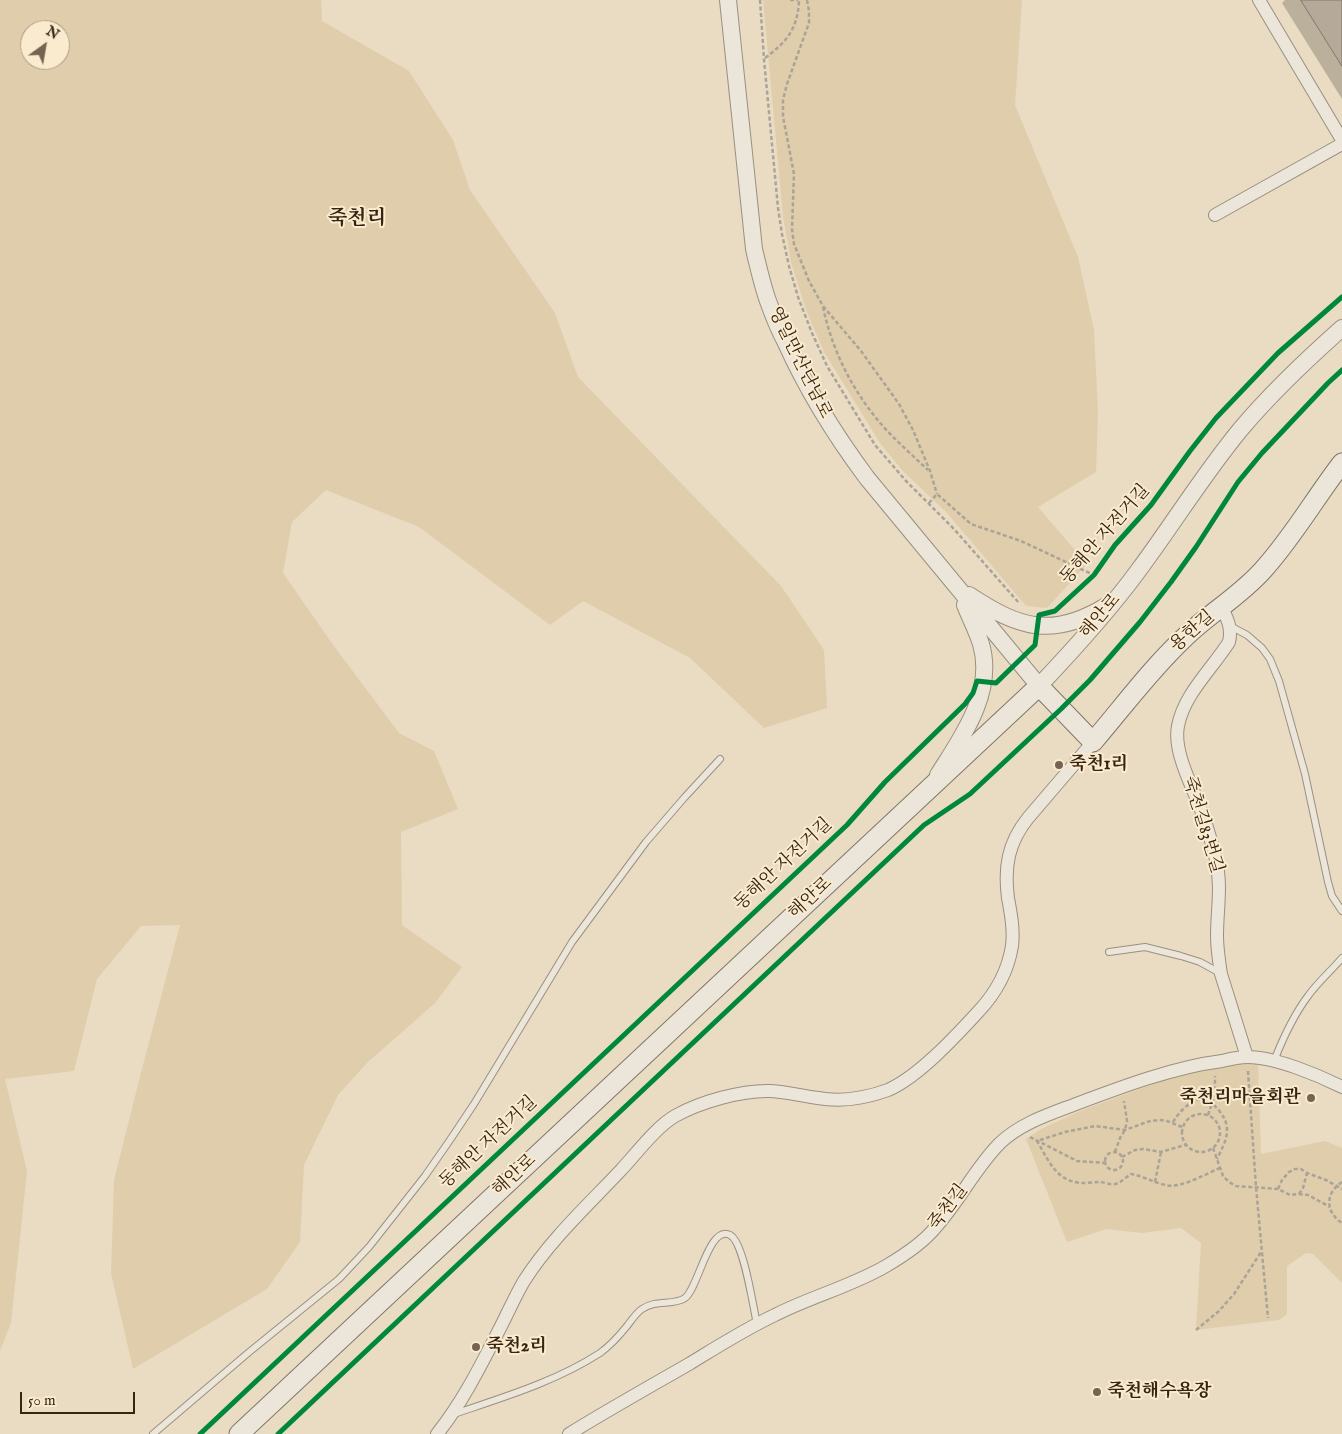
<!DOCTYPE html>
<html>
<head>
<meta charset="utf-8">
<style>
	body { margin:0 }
	#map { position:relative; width:1342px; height:1434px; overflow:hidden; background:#e9dcc3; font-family:"IM FELL English",serif }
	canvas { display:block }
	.north { position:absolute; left:20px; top:20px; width:50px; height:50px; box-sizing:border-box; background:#fbebce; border:1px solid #ac9b84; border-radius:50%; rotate:32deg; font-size:14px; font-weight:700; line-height:20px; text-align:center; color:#352314 }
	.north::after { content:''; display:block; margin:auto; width:18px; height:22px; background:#746451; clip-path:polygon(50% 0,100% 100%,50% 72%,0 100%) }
	.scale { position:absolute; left:20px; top:1392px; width:115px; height:22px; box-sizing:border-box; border:2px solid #352314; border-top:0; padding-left:6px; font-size:15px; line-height:18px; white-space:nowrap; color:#352314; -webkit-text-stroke:4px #fbebce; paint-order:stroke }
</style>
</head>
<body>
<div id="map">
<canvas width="1342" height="1434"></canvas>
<div class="north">N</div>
<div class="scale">50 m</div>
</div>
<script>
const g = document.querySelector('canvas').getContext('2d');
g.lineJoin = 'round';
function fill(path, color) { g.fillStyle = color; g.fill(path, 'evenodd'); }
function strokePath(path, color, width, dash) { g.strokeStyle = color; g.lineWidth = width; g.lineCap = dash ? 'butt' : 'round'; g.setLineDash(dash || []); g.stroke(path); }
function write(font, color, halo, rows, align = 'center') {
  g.font = font + ' "IM FELL English","Noto Serif KR",serif'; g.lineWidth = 4; g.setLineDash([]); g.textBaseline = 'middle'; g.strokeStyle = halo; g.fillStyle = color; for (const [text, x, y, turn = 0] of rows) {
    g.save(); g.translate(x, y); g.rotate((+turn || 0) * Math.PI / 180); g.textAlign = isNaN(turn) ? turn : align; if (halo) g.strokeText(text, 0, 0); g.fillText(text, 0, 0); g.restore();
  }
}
fill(new Path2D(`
	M0,0H321L322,21L409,71L453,140L470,190L555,313L578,377L781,586L824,650L827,708L764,728L690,658L583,601L550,625L419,527L326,490L292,522L283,573L331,642L399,733L434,751L458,809L401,832L402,925L462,967L435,1003L368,1062L338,1095L304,1165L300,1242L267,1289L133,1369L111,1273L114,1180L143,1065L180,925L141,926L97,979L74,1071L5,1079L27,1171L11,1323L0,1351ZM30,30H60V60H30Z
	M763,0H1022L1015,105L1078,257L1094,330L1098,413L1096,472L1038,507L1087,564L1047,608L1026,606L947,513L902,470L880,443L824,352L806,310L791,262L783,216Z
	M1258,1062L1261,1154L1325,1141L1342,1148V1283L1313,1254L1306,1253L1287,1266V1314L1279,1320L1196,1330L1201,1243L1181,1228L1142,1233L1106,1229L1067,1242L1026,1139L1041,1129L1080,1111L1180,1074L1231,1064Z`), '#e0cdab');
fill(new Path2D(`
	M1285,0H1342V99L1282,3Z`), '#0003');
const building = new Path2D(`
	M1301,0H1342V66Z`);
fill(building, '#b5aa9a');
strokePath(building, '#807769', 1);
const service = new Path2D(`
	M1230,626L1247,635L1262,648L1270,659L1279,681L1305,774L1328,882L1332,896L1342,911
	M1109,952L1145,947L1181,956L1200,962L1220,973
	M1274,1061C1283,1038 1293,1016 1308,996C1318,982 1331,971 1342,958
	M454,1414C504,1397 555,1382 600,1353C611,1345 619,1336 627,1326C631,1321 636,1313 642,1309C656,1299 673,1306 685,1298C698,1289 709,1224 730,1235C744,1242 753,1307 757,1324
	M153,1434L248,1353L339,1279L369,1247L425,1176L450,1140L474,1104L572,942L646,842L684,798L720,759`);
const minor = new Path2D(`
	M1259,0L1342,140
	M1215,215L1342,144
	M1222,608C1228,620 1232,629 1229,642C1212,669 1184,694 1178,726C1173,752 1192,785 1201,810C1207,826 1212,843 1216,860C1222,886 1217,910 1217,936C1217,949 1219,961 1221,974L1247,1057
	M437,1434C462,1403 480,1367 498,1332C507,1315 514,1298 524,1281C550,1240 588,1205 621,1170C636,1154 656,1127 675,1116C700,1102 741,1090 771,1091C787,1092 802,1096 818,1098C841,1102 866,1098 888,1090C918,1077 955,1037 978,1012C995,994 1008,971 1012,946C1014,930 1011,914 1008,898C1004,867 1008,843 1028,818L1093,742
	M569,1434C608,1410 649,1387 689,1364C717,1347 745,1329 775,1315C810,1297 852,1286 886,1266C903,1256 922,1244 935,1228C959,1202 975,1168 1000,1143C1021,1123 1050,1114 1076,1104C1121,1087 1174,1067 1222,1061C1230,1059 1240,1057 1248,1057C1275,1057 1318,1075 1342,1087`);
const tertiary = new Path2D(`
	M728,0L754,249C758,266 762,284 768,301C773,315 779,330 786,343C808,392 835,435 867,478L1039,686C1074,649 1108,612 1138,571C1173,524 1203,475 1240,430C1271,393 1306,360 1342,328
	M969,595C1019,628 1052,639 1106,606
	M938,775C962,737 995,692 981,644C977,631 970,618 965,605`);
const secondary = new Path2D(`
	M239,1434L1039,686L1093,742C1123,707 1150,670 1183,639C1208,614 1239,597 1263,570C1293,537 1315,498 1342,463`);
strokePath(service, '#999080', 8);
strokePath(minor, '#999080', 14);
strokePath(tertiary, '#999080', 18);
strokePath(secondary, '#807769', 21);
strokePath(new Path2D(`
	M760,0L764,59L778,208L782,234L789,266L798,297L812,333L827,366L875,445L906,481L954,529L1019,603
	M790,0H798
	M807,0L809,11V23L787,84L783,100V117L786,132L794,174L792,229L794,244L809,281L823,306L861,351L899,404L913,430L930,471L937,494
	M765,58C787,42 798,28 799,0
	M823,307C832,350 852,390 881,424C895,440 912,455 928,470
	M929,503L937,494L971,524L1021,541L1094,575
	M1248,1071L1256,1187L1268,1318
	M1182 1133a19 19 0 1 1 38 0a19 19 0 1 1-38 0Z
	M1208,1115L1215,1094V1076
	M1173,1122C1179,1112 1195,1093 1210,1101C1213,1103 1215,1107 1218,1109C1223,1116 1227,1121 1227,1130C1227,1141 1221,1150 1217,1159
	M1182,1127L1167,1121L1159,1120L1150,1121L1125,1130L1095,1126L1065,1132L1037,1141C1049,1161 1056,1182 1083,1183C1088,1183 1094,1182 1099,1182C1104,1182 1110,1185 1115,1184C1121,1183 1126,1177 1131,1174C1143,1176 1153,1182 1165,1185C1181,1189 1205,1174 1220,1168
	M1030,1137L1077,1161L1105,1163
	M1213,1148L1223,1176L1229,1182L1236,1186L1278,1189L1290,1195L1299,1194L1308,1195L1330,1207
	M1115,1152L1120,1138L1125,1130L1127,1121L1124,1101
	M1105 1161a9 9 0 1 1 18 0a9 9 0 1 1-18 0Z
	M1122,1157L1135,1150L1143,1149L1161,1152L1185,1145
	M1155,1182L1161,1152
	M1342,1182C1325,1193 1325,1212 1342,1223
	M1278,1189L1282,1180L1289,1172L1295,1169H1301L1307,1173L1326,1180L1342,1189
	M1299,1194L1303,1188L1307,1173
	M1196,1330L1219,1311L1234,1294L1261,1252`), '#aaa398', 2.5, [4, 2.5]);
strokePath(service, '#ece5d9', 6);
strokePath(minor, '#ece5d9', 12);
strokePath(tertiary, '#ece5d9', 16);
strokePath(secondary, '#ece5d9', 19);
strokePath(new Path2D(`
	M200,1434L847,825L885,782L965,704L973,693L977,681L996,683L1035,645L1039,615L1055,611L1094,575L1115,545L1151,505L1190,451L1216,418L1278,353L1342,297
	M278,1434L924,825L970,794L1061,709L1090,680L1140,622L1171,582L1196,547L1238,482L1262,453L1328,383L1342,370`), '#00873e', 5);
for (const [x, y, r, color] of [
	[1059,765,5,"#746451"],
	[1311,1098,5,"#746451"],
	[476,1347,5,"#746451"],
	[1097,1392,5,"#746451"]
]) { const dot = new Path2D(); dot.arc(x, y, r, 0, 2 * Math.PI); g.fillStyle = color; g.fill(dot); strokePath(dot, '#fbebce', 2); }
write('18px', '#352314', '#fbebce', [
	["영일만산단남로",799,363,64],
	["동해안 자전거길",1106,535,-49],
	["해안로",1101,617,-50],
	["용한길",1193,632,-41],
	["죽천길83번길",1202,825,73],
	["동해안 자전거길",784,865,-43],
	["해안로",811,899,-43],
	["동해안 자전거길",489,1143,-43],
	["해안로",515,1176,-43],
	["죽천길",949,1208,-53]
]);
write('bold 18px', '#352314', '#fbebce', [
	["죽천1리",1069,765],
	["죽천리마을회관",1301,1098,"right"],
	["죽천2리",486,1347],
	["죽천해수욕장",1107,1392]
], 'left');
write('bold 20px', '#352314', '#fbebce', [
	["죽천리",357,220]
]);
</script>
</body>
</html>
